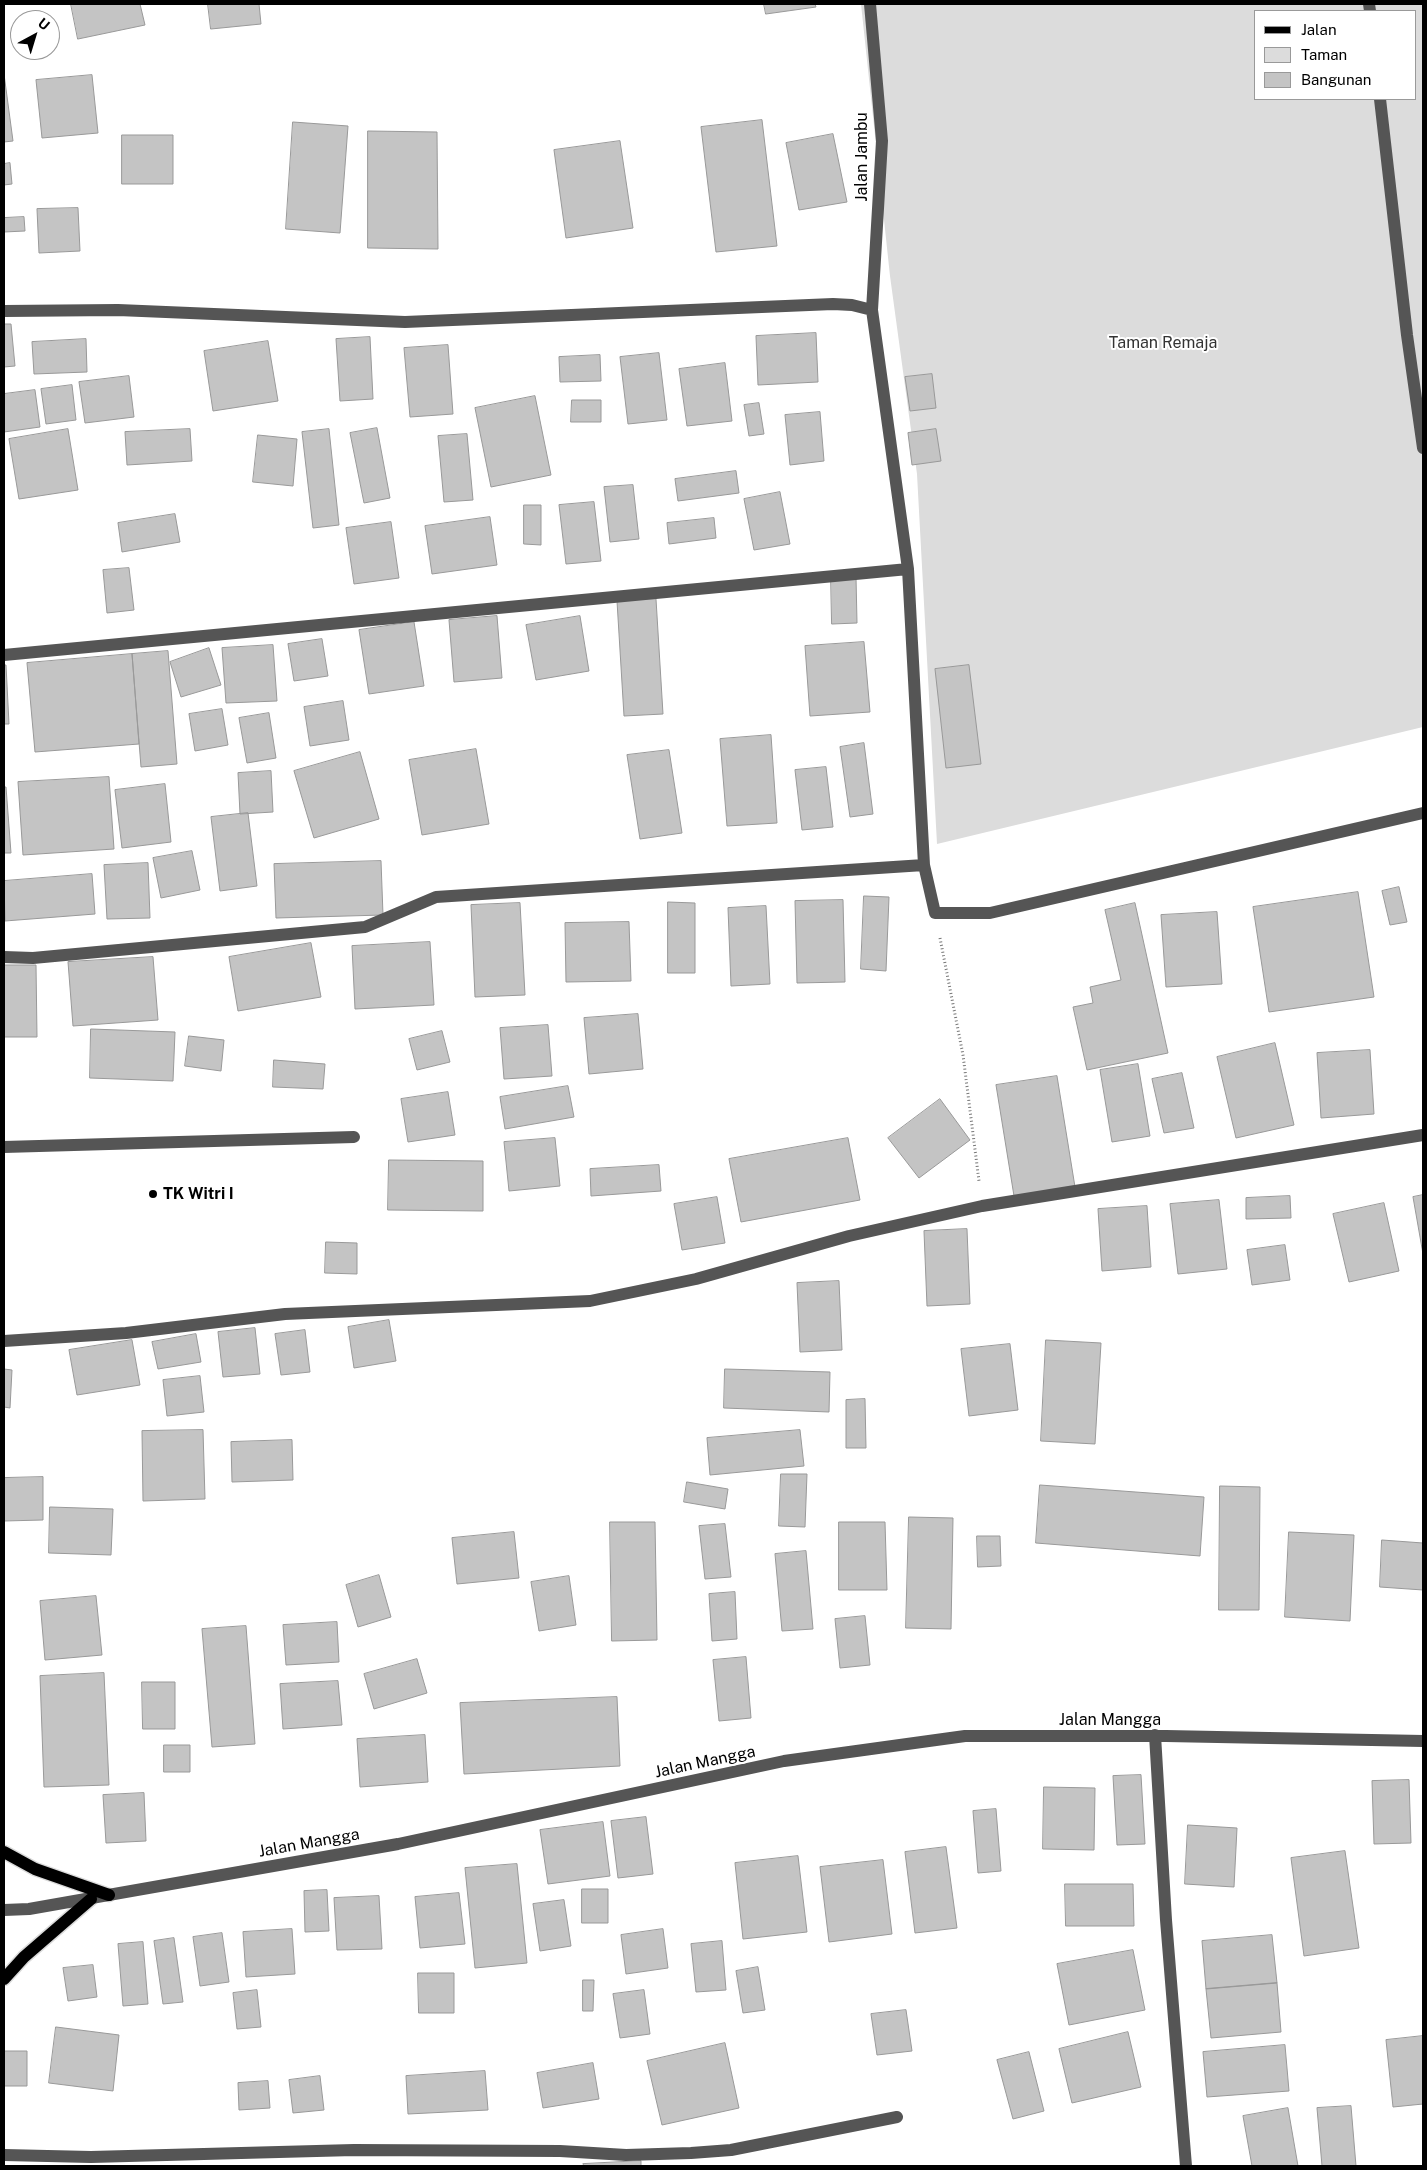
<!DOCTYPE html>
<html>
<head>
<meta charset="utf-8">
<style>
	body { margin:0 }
	#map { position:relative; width:1427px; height:2170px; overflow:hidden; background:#fff; font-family:"Public Sans",sans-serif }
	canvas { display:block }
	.frame { position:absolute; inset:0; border:5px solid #000; pointer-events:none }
	.legend { position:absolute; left:1254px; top:10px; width:162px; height:90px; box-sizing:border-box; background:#fff; border:1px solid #999; margin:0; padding:6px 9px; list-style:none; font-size:15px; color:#000 }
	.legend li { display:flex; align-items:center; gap:10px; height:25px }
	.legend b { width:25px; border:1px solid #999 }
	.north { position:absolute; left:10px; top:10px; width:50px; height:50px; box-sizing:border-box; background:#fff; border:1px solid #999; border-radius:50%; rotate:39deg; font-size:14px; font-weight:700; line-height:20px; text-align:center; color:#000 }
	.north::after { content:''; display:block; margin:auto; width:18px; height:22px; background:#000; clip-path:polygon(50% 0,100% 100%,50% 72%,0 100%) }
</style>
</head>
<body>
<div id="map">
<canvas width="1427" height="2170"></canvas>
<div class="frame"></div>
<ul class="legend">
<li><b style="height:6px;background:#000"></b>Jalan</li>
<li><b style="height:14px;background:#dcdcdc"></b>Taman</li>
<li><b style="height:14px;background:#c4c4c4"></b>Bangunan</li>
</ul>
<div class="north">U</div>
</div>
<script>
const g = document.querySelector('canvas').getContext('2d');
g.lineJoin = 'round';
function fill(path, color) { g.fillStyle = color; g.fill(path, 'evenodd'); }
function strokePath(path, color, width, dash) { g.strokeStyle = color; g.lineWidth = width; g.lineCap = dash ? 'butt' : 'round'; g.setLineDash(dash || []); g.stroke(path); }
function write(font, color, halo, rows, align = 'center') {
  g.font = font + ' "Public Sans",sans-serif'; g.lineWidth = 4; g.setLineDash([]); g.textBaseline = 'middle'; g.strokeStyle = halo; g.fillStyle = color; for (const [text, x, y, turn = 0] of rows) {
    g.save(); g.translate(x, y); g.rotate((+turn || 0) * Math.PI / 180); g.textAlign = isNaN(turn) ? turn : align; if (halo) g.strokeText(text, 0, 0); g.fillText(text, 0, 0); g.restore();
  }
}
fill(new Path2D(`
	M861,4H1423V727L937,844L917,474L890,276ZM1256,11H1416V99H1256Z`), '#dcdcdc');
const building = new Path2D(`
	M71,4H140L145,25L78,39Z
	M208,4H259L261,24L211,29Z
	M764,4H815L816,7L766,14Z
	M4,74L13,141L4,142Z
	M92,75L98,133L42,138L36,80Z
	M762,120L777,246L716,252L701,127Z
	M293,122L348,126L340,233L286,229Z
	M368,131L437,132L438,249L368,248Z
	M833,134L847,202L799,210L786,143Z
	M122,135H173V184H122Z
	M620,141L633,228L566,238L554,150Z
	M10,163L12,184L4,185V164Z
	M78,208L80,251L39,253L37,209Z
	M24,217L25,231L4,232V218Z
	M4,324H11L15,366L4,367Z
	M816,333L818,382L758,385L756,336Z
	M370,337L373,399L340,401L336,339Z
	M86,339L87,372L34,374L32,342Z
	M268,341L278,401L213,411L204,351Z
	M448,345L453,414L410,417L404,348Z
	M659,353L667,420L628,424L620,357Z
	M600,355L601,381L560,382L559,357Z
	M725,363L732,421L687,426L679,369Z
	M932,374L936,408L910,411L905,377Z
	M129,376L134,417L85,423L79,382Z
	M72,385L76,420L46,424L41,389Z
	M35,390L40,427L4,432V394Z
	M535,396L551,475L491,487L475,408Z
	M572,400H601V422H571Z
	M759,403L764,434L749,436L744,405Z
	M820,412L824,461L790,465L785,415Z
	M377,428L390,498L364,503L350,433Z
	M68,429L78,490L19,499L9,439Z
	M190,429L192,461L127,465L125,432Z
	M329,429L339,525L313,528L302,432Z
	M936,429L941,461L912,465L908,433Z
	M467,434L473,500L444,502L438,436Z
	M258,435L297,439L293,486L253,482Z
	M736,471L739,493L678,501L675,479Z
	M633,485L639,539L610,542L604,487Z
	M780,492L790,544L754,550L744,499Z
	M594,502L601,561L566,564L559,505Z
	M524,505H541V545L524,544Z
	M175,514L180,542L122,552L118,523Z
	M490,517L497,565L432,574L425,526Z
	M714,518L716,538L669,544L667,523Z
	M391,522L399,578L354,584L346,528Z
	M129,568L134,610L107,613L103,570Z
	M831,577H856L857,623L832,624Z
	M656,599L663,714L624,716L617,601Z
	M497,616L502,678L454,682L449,620Z
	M580,616L589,671L536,680L526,625Z
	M414,622L424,686L369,694L359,630Z
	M322,639L328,676L294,681L288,644Z
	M864,642L870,712L810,716L805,646Z
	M273,645L277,701L226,703L222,648Z
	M209,648L221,685L181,697L170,662Z
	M168,651L177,764L141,767L132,654Z
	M132,654L139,744L35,752L27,663Z
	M4,665H6L9,724H4Z
	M969,665L981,764L946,768L935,669Z
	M343,701L349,740L310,746L304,707Z
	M222,709L228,745L195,751L189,714Z
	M269,713L276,758L247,763L239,718Z
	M771,735L777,823L727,826L720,739Z
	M864,743L873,814L850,817L840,747Z
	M476,749L489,824L422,835L409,760Z
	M669,750L682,833L640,839L627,755Z
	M360,752L379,819L314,838L294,771Z
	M826,767L833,827L802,830L795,770Z
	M271,771L273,812L240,814L238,773Z
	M109,777L114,849L23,855L18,782Z
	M165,784L171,842L122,848L115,790Z
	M4,787H6L11,853H4Z
	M248,813L257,886L220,891L211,817Z
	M192,851L200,890L161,898L153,858Z
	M381,861L383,915L276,918L274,864Z
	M148,863L150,918L107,919L104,865Z
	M92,874L95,914L5,921L4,881Z
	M1399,887L1407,922L1390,925L1382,891Z
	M1358,892L1374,997L1269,1012L1253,907Z
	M864,896L889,897L886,971L861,969Z
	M843,900L845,982L797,983L795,901Z
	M668,902L695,903V973H668Z
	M520,903L525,995L475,997L471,905Z
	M1135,903L1168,1053L1087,1070L1073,1007L1093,1003L1090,987L1121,980L1105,910Z
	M766,906L770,984L731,986L728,908Z
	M1217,912L1222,984L1166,987L1161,915Z
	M629,922L631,981L566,982L565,923Z
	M430,942L434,1005L355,1009L352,946Z
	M311,943L321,997L238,1011L229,957Z
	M153,957L158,1020L73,1026L68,962Z
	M4,965H36L37,1037H4Z
	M638,1014L643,1069L589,1074L584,1018Z
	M548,1025L552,1076L504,1079L500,1028Z
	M91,1029L175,1032L173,1081L90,1078Z
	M442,1031L450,1062L417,1070L409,1039Z
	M189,1036L224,1040L221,1071L185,1066Z
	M1275,1043L1294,1125L1236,1138L1217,1057Z
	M1370,1050L1374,1114L1321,1118L1317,1053Z
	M274,1060L325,1064L323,1089L273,1087Z
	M1138,1064L1150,1136L1112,1142L1100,1070Z
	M1182,1073L1194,1128L1164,1133L1152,1079Z
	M1057,1076L1075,1187L1014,1196L996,1085Z
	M568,1086L574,1117L505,1129L500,1097Z
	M448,1092L455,1135L408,1142L401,1099Z
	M940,1099L970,1140L919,1178L888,1138Z
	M555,1138L560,1186L509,1191L504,1142Z
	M848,1138L860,1200L741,1222L729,1159Z
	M389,1160L483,1161V1211L388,1210Z
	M659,1165L661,1191L591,1196L590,1169Z
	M1423,1195V1254L1413,1197Z
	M1290,1196L1291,1218L1246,1219V1198Z
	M717,1197L725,1243L682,1250L674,1204Z
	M1219,1200L1227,1269L1178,1274L1170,1204Z
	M1384,1203L1399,1271L1349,1282L1333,1214Z
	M1147,1206L1151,1267L1102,1271L1098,1209Z
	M967,1229L970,1304L927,1306L924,1231Z
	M326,1242L357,1243V1274L325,1273Z
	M1285,1245L1290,1280L1252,1285L1247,1250Z
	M839,1281L842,1350L800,1352L797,1283Z
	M389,1320L396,1361L354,1368L348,1327Z
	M255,1328L260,1374L223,1377L218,1332Z
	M305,1330L310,1372L281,1375L275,1334Z
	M196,1334L201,1362L158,1369L152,1342Z
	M132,1340L140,1385L77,1395L69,1350Z
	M1046,1340L1101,1343L1095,1444L1041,1441Z
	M1010,1344L1018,1410L969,1416L961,1349Z
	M4,1369L12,1370L10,1408L4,1407Z
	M725,1369L830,1372L829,1412L724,1408Z
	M200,1376L204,1412L167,1416L163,1380Z
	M865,1399L866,1448H846V1400Z
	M203,1430L205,1499L143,1501L142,1431Z
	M800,1430L804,1466L710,1475L707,1438Z
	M292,1440L293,1480L232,1482L231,1442Z
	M781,1474H807L805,1527L779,1526Z
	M43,1477V1520L4,1521V1478Z
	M687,1482L728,1489L725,1509L684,1502Z
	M1040,1485L1204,1497L1200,1556L1036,1543Z
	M1220,1486L1260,1487L1259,1610H1219Z
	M50,1507L113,1509L111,1555L49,1553Z
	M909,1517L953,1518L951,1629L906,1628Z
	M610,1522H655L657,1640L612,1641Z
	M839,1522H885L887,1590H839Z
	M725,1524L731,1577L705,1579L699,1526Z
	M514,1532L519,1578L457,1584L452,1538Z
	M1289,1532L1354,1535L1350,1621L1285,1617Z
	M977,1536H1000L1001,1566L978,1567Z
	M1382,1540L1423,1543V1590L1380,1587Z
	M806,1551L813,1629L782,1631L775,1554Z
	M379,1575L391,1617L358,1627L346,1585Z
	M569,1576L576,1625L539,1631L531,1582Z
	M735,1592L737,1639L712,1641L709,1594Z
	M96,1596L102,1655L45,1660L40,1601Z
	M865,1616L870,1665L840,1668L835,1619Z
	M337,1622L339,1662L286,1665L283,1625Z
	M246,1626L255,1744L212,1747L202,1629Z
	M746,1657L751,1718L719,1721L713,1660Z
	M417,1659L427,1693L374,1709L364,1674Z
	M104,1673L109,1785L44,1787L40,1676Z
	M338,1681L342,1725L283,1729L280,1684Z
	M142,1682H175V1729H143Z
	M617,1697L620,1766L464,1774L460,1703Z
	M425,1735L428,1782L360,1787L357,1739Z
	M164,1745H190V1772H164Z
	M1141,1775L1145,1844L1117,1845L1113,1776Z
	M1409,1780L1411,1843L1374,1844L1372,1781Z
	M1044,1787L1095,1788L1094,1850L1043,1849Z
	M144,1793L146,1841L106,1843L103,1795Z
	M996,1809L1001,1871L978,1873L973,1811Z
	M646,1817L653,1874L618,1878L611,1821Z
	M603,1822L610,1876L548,1884L540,1830Z
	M1188,1825L1237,1828L1234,1887L1185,1884Z
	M946,1847L957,1928L915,1933L905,1852Z
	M1345,1851L1359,1948L1304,1956L1291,1858Z
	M798,1856L807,1932L743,1939L735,1863Z
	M883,1860L892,1934L829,1942L820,1867Z
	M517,1864L527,1963L475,1968L465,1868Z
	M1065,1884H1133L1134,1926H1066Z
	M582,1889H608V1923H582Z
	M327,1890L329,1931L305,1932L304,1891Z
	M459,1893L465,1944L420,1948L415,1897Z
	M379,1896L382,1949L337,1950L334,1898Z
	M564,1900L571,1946L540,1951L533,1904Z
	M292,1929L295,1974L246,1977L243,1932Z
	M663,1929L668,1968L626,1974L621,1935Z
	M222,1933L229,1982L200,1986L193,1937Z
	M1272,1935L1277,1983L1206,1989L1202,1941Z
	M174,1938L183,2002L163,2004L154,1941Z
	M722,1941L726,1990L696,1992L691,1944Z
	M143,1942L148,2004L123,2006L118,1944Z
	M1133,1950L1145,2010L1069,2025L1057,1964Z
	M93,1965L97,1997L68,2001L63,1968Z
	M758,1967L765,2010L743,2013L736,1971Z
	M418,1973H454V2013H419Z
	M583,1980H594L593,2011H583Z
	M1277,1983L1281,2032L1211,2038L1206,1989Z
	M257,1990L261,2027L237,2029L233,1993Z
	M644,1990L650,2034L620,2038L613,1994Z
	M906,2010L912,2051L877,2055L871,2014Z
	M56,2027L119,2035L113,2091L49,2083Z
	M1128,2032L1141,2087L1072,2103L1059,2049Z
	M1423,2036V2104L1393,2107L1386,2040Z
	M725,2043L739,2108L662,2125L647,2061Z
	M1285,2045L1289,2091L1207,2097L1203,2052Z
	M4,2051H27V2086H4Z
	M1029,2052L1044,2111L1013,2119L997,2060Z
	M593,2063L599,2099L543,2108L537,2073Z
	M485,2071L488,2110L408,2114L406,2076Z
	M320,2076L324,2110L293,2113L289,2080Z
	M268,2081L270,2108L239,2110L238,2083Z
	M1351,2106L1356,2166H1322L1317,2108Z
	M1288,2108L1298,2166H1252L1243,2116Z
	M641,2161V2166H584L583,2164Z`);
fill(building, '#c4c4c4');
strokePath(building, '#999', 1);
const major = new Path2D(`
	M4,1852L35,1869L109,1895
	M4,1979L24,1957L91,1899`);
strokePath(major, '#dbdbdb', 15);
strokePath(new Path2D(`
	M940,938L963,1055L979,1181`), '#777', 3, [1, 2.5]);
strokePath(new Path2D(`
	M870,4L882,141L872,310
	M1369,4L1370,11
	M1380,99L1407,335L1423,448
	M4,311L118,310L405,322L833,304L852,305L872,310L908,569L924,865L935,913H990L1423,813
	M4,655L908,569
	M4,957L33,958L365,927L436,897L924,865
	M4,1147L354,1137
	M4,1341L126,1333L285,1314L590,1301L696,1279L849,1236L982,1206L1423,1135
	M1155,1735L1166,1920L1186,2166
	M4,1910L29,1909L398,1844L784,1761L965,1736H1166L1423,1741
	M4,2155L91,2157L354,2150L560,2151L626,2155L691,2153L731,2150L897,2117`), '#555', 12);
strokePath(major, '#000', 12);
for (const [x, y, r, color] of [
	[153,1194,5,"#000"]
]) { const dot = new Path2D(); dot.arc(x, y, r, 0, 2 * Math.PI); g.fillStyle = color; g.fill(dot); strokePath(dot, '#fff', 2); }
write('16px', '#000', '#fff', [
	["Jalan Jambu",862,157,-90],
	["Jalan Mangga",1110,1720],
	["Jalan Mangga",705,1762,-12],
	["Jalan Mangga",309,1843,-10]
]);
write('16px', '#333', '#fff', [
	["Taman Remaja",1163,343]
]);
write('bold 16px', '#000', '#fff', [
	["TK Witri I",163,1194]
], 'left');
</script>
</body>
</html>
